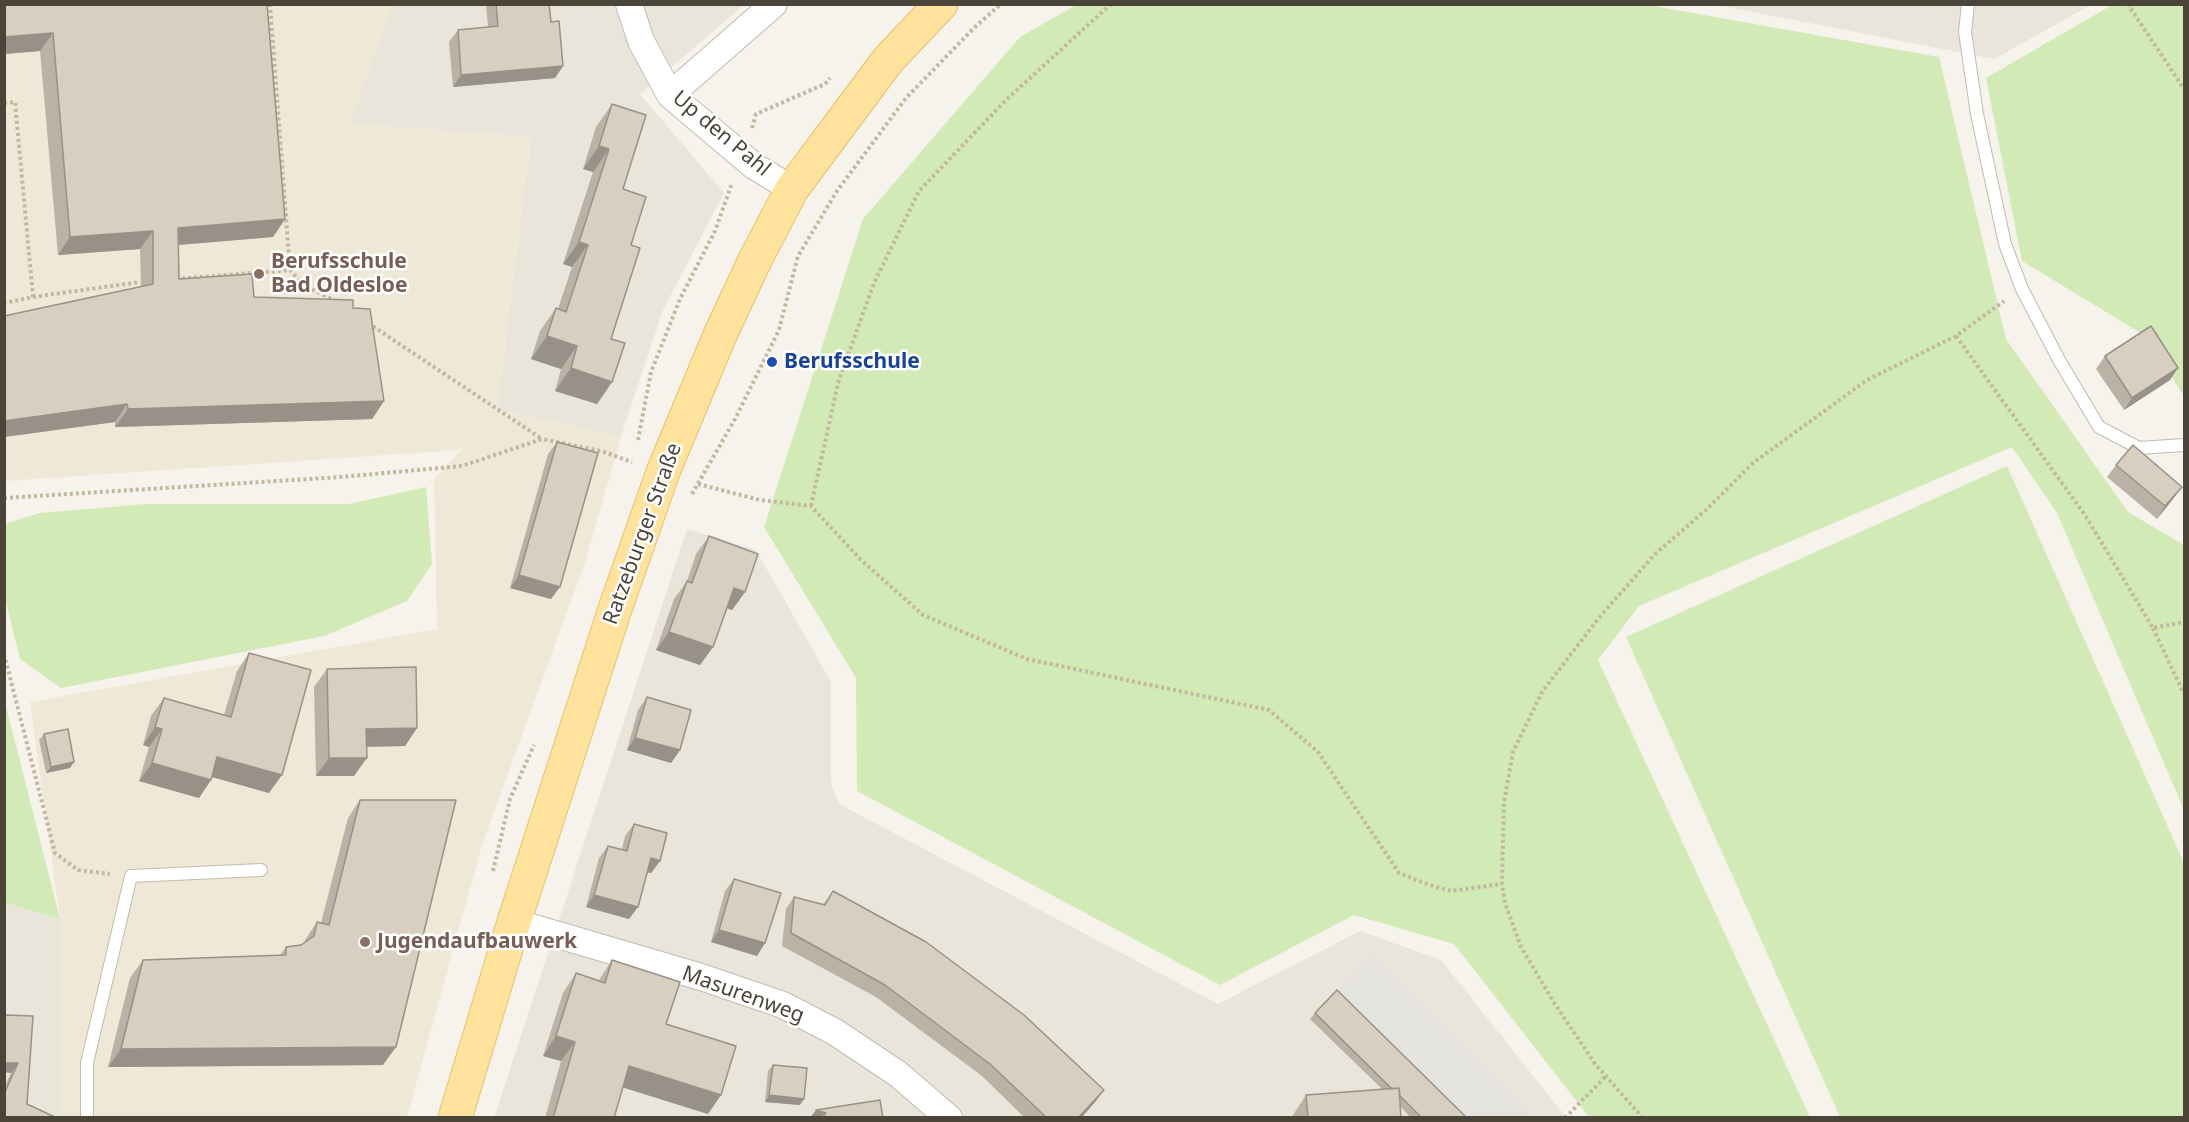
<!DOCTYPE html>
<html>
<head>
<meta charset="utf-8">
<style>
	body { margin:0 }
	#map { position:relative; width:2189px; height:1122px; overflow:hidden; background:#f6f3ec; font-family:"Noto Sans",sans-serif }
	canvas { display:block }
	.frame { position:absolute; inset:0; border:6px solid #4b4439; pointer-events:none }
</style>
</head>
<body>
<div id="map">
<canvas width="2189" height="1122"></canvas>
<div class="frame"></div>
</div>
<script>
const g = document.querySelector('canvas').getContext('2d');
g.lineJoin = 'round';
function fill(path, color) { g.fillStyle = color; g.fill(path, 'evenodd'); }
function strokePath(path, color, width, dash) { g.strokeStyle = color; g.lineWidth = width; g.lineCap = dash ? 'butt' : 'round'; g.setLineDash(dash || []); g.stroke(path); }
function write(font, color, halo, rows, align = 'center') {
  g.font = font + ' "Noto Sans",sans-serif'; g.lineWidth = 5; g.setLineDash([]); g.textBaseline = 'middle'; g.strokeStyle = halo; g.fillStyle = color; for (const [text, x, y, turn = 0] of rows) {
    g.save(); g.translate(x, y); g.rotate((+turn || 0) * Math.PI / 180); g.textAlign = isNaN(turn) ? turn : align; if (halo) g.strokeText(text, 0, 0); g.fillText(text, 0, 0); g.restore();
  }
}
fill(new Path2D(`
	M392,5H744L640,94L724,193L663,310L621,437L497,410L531,137L349,124Z
	M1717,5H2091L1994,59Z
	M687,529L756,550L831,682V783L839,804L1218,1004L1360,931L1441,960L1566,1117L494,1118Z
	M4,903L60,919L62,1117H5Z`), '#eae5da');
fill(new Path2D(`
	M5,5H392L349,124L531,137L497,410L621,437L585,562L482,845L407,1117H62L60,919L30,702L437,629L434,479L480,429L459,450L5,481Z`), '#efe8d6');
fill(new Path2D(`
	M1078,4L1648,5L1939,57L2006,339L2128,512L2184,545V810L2057,513L2012,447L1639,606L1598,660L1810,1117H1589L1454,944L1354,915L1220,985L857,791L856,678L764,527L863,219L1020,37Z
	M2112,5H2184V396L2144,335L2022,261L1986,78Z
	M2007,466L2184,863V1117H1840L1626,637Z
	M426,487L432,564L407,601L324,636L61,688L20,659L5,599V524L39,513L146,504H349Z
	M5,702L60,919L5,903Z`), '#d2eab5');
fill(new Path2D(`
	M1372,954L1534,1117H1456L1332,997Z`), '#e5e3e0');
const lane = new Path2D(`
	M1968,4L1965,32L1977,114L2005,244L2022,289L2059,360L2099,427L2139,448L2184,445
	M87,1118V1063L131,876L261,870`);
const street = new Path2D(`
	M629,4L641,41L670,95L754,166L792,189
	M670,95L774,4
	M514,922L701,977L783,1005L835,1032L898,1074L949,1118`);
const primary = new Path2D(`
	M455,1118L514,922L615,609L663,472L720,335L755,260L792,189L888,60L941,4`);
strokePath(lane, '#c2bbae', 14);
strokePath(street, '#c2bbae', 28);
strokePath(primary, '#e6c16a', 35);
strokePath(new Path2D(`
	M270,4L290,270
	M2131,4L2129,6L2184,89
	M4,103L15,102L33,297L4,303
	M752,128L756,114L825,84L830,78
	M176,279L290,270L304,285L335,301
	M33,297L140,282
	M368,323L542,439
	M1956,336L2085,515L2153,628L2184,622
	M638,440L651,372L680,299L715,231L732,183
	M698,484L760,500L811,506L860,559L923,615L1027,659L1269,710L1318,752L1399,873L1429,885L1451,891L1502,884
	M692,494L735,419L779,330L798,256L837,191L906,98L974,28L1001,4
	M4,498L341,477L462,466L542,439L601,451L632,462
	M811,506L838,383L874,283L919,191L1006,100L1111,4
	M2153,628L2184,694
	M4,654L55,853L78,870L110,874
	M493,871L510,799L534,745
	M1565,1118L1606,1076
	M1643,1118L1595,1064L1553,1001L1521,947L1505,903L1502,884L1504,802L1513,752L1542,692L1598,619L1655,554L1705,511L1753,463L1867,380L1956,336L2004,301`), '#c4b79f', 4, [3, 3]);
strokePath(lane, '#fff', 12);
strokePath(street, '#fff', 26);
strokePath(primary, '#ffe39c', 33);
fill(new Path2D(`
	M4,4H267L285,219L273,237L178,245L179,279L254,297L353,308L384,401L372,419L115,427V422L4,437V316L141,287L140,249L58,255L40,51L4,54Z
	M486,4H549L551,22L563,66L555,78L453,87L449,42L458,30L488,27Z
	M612,104L631,245L611,339L612,382L597,404L555,391L561,369L531,359L540,331L556,308L558,309L572,267L563,264L593,172L583,169L596,127Z
	M2105,356L2170,380L2124,410L2096,369Z
	M557,442L551,599L510,588L548,454Z
	M2116,465L2173,499L2157,519L2107,477Z
	M709,536L745,592L732,610L727,608L713,647L700,665L656,650L674,599L687,581L696,554Z
	M249,653L269,793L212,777L199,798L139,781L149,747L143,745L151,716L164,698L224,715L237,671Z
	M327,669L417,728L405,746L367,747L354,776H316L314,687Z
	M647,697L680,750L671,763L627,750L638,710Z
	M44,734L70,768L46,773L39,740Z
	M360,800L383,1065L108,1067L130,978L143,960L280,955L286,947L301,945L304,943L305,940L317,922L321,923L348,818Z
	M634,824L660,861L651,873L647,872L629,919L586,907L599,858L608,846L622,849L625,836Z
	M734,879L765,943L757,956L711,942L725,891Z
	M833,891L1104,1090L1095,1102L1081,1118H1025L982,1076L876,997L782,946L786,909L794,897L823,905Z
	M612,960L666,1024L708,1114L622,1087L614,1118H545L561,1061L543,1056L563,993L576,973L599,980Z
	M1315,1013L1467,1118H1411L1401,1107V1118H1291L1306,1095L1382,1089L1310,1019Z
	M4,1015L27,1104L4,1118V1088L11,1073L4,1072Z
	M773,1065L800,1105L765,1102L768,1071Z`), '#bab2a6');
fill(new Path2D(`
	M53,33L40,51L4,54V37Z
	M563,66L555,78L453,87L461,75Z
	M599,146L609,149L593,172L583,169Z
	M285,219L273,237L165,246L178,228Z
	M153,231L140,249L58,255L70,237Z
	M579,242L588,245L572,267L563,264Z
	M547,336L577,346L561,369L531,359Z
	M571,368L612,382L597,404L555,391Z
	M2178,368L2170,380L2124,410L2132,398Z
	M384,401L372,419L115,427L128,409Z
	M127,404L115,422L4,437V421Z
	M2182,487L2173,499L2157,519L2165,506Z
	M519,575L560,587L551,599L510,588Z
	M734,588L745,592L732,610L721,606Z
	M669,632L713,647L700,665L656,650Z
	M155,727L162,729L149,747L143,745Z
	M417,728L405,746L354,747L366,729Z
	M635,738L680,750L671,763L627,750Z
	M217,757L282,775L269,793L205,775Z
	M329,758H367L354,776H316Z
	M74,762L70,768L46,773L51,767Z
	M152,763L211,780L199,798L139,781Z
	M651,858L660,861L651,873L642,871Z
	M594,895L638,907L629,919L586,907Z
	M719,930L765,943L757,956L711,942Z
	M556,1036L575,1042L561,1061L543,1056Z
	M396,1047L383,1065L108,1067L121,1049Z
	M4,1063H18L11,1073L4,1072Z
	M629,1066L721,1095L708,1114L615,1085Z
	M1104,1090L1095,1102L1081,1118H1078Z
	M769,1095L804,1099L800,1105L765,1102Z
	M816,1110L826,1113L824,1114L822,1118H810Z`), '#979187');
const building = new Path2D(`
	M4,4H267L285,219L178,228L179,279L252,274L254,297L353,300V308L370,309L384,401L128,409L127,404L4,421V316L153,284V231L70,237L53,33L4,37Z
	M496,4H549L551,22L559,21L563,66L461,75L458,30L498,26Z
	M612,104L646,115L623,189L646,197L631,245L640,248L611,339L625,343L612,382L571,368L577,346L547,336L556,308L566,312L588,245L579,242L609,149L599,146Z
	M2151,326L2178,368L2132,398L2105,356Z
	M557,442L598,453L560,587L519,575Z
	M2133,445L2182,487L2165,506L2116,465Z
	M709,536L758,554L745,592L734,588L713,647L669,632L687,581L692,583Z
	M249,653L311,670L282,775L217,757L211,780L152,763L162,729L155,727L164,698L231,717Z
	M416,667L417,728L366,729L367,758H329L327,669Z
	M647,697L691,710L680,750L635,738Z
	M68,729L74,762L51,767L44,734Z
	M360,800H456L396,1047L121,1049L143,960L286,955V947L301,945L314,936L317,922L329,925Z
	M634,824L667,833L660,861L651,858L638,907L594,895L608,846L627,851Z
	M734,879L781,893L765,943L719,930Z
	M833,891L926,942L1024,1015L1104,1090L1078,1118H1047L990,1064L885,985L791,933L794,897L825,905Z
	M612,960L680,982L666,1024L736,1046L721,1095L629,1066L614,1118H553L575,1042L556,1036L576,973L605,983Z
	M1337,990L1467,1118H1422L1400,1096L1399,1088L1392,1089L1315,1013Z
	M4,1015L33,1016L27,1104L57,1118H4V1094L18,1063H4Z
	M773,1065L807,1068L804,1099L769,1095Z
	M1399,1088L1401,1118H1308L1306,1095Z
	M880,1100L883,1118H825L824,1114L826,1113L816,1110Z`);
fill(building, '#d8cfc1');
strokePath(building, '#979187', 1.5);
for (const [x, y, r, color] of [
	[259,274,6,"#8d6e63"],
	[772,362,6,"#1a4fb4"],
	[365,942,6,"#8d6e63"]
]) { const dot = new Path2D(); dot.arc(x, y, r, 0, 2 * Math.PI); g.fillStyle = color; g.fill(dot); strokePath(dot, '#fff', 2); }
write('21px', '#4b4439', '#fff', [
	["Up den Pahl",721,134,40],
	["Ratzeburger Straße",643,534,-70],
	["Masurenweg",743,995,20]
]);
write('bold 21px', '#785e54', '#fff', [
	["Berufsschule",271,262],
	["Bad Oldesloe",271,286],
	["Jugendaufbauwerk",377,942]
], 'left');
write('bold 21px', '#164399', '#fff', [
	["Berufsschule",784,362]
], 'left');
</script>
</body>
</html>
